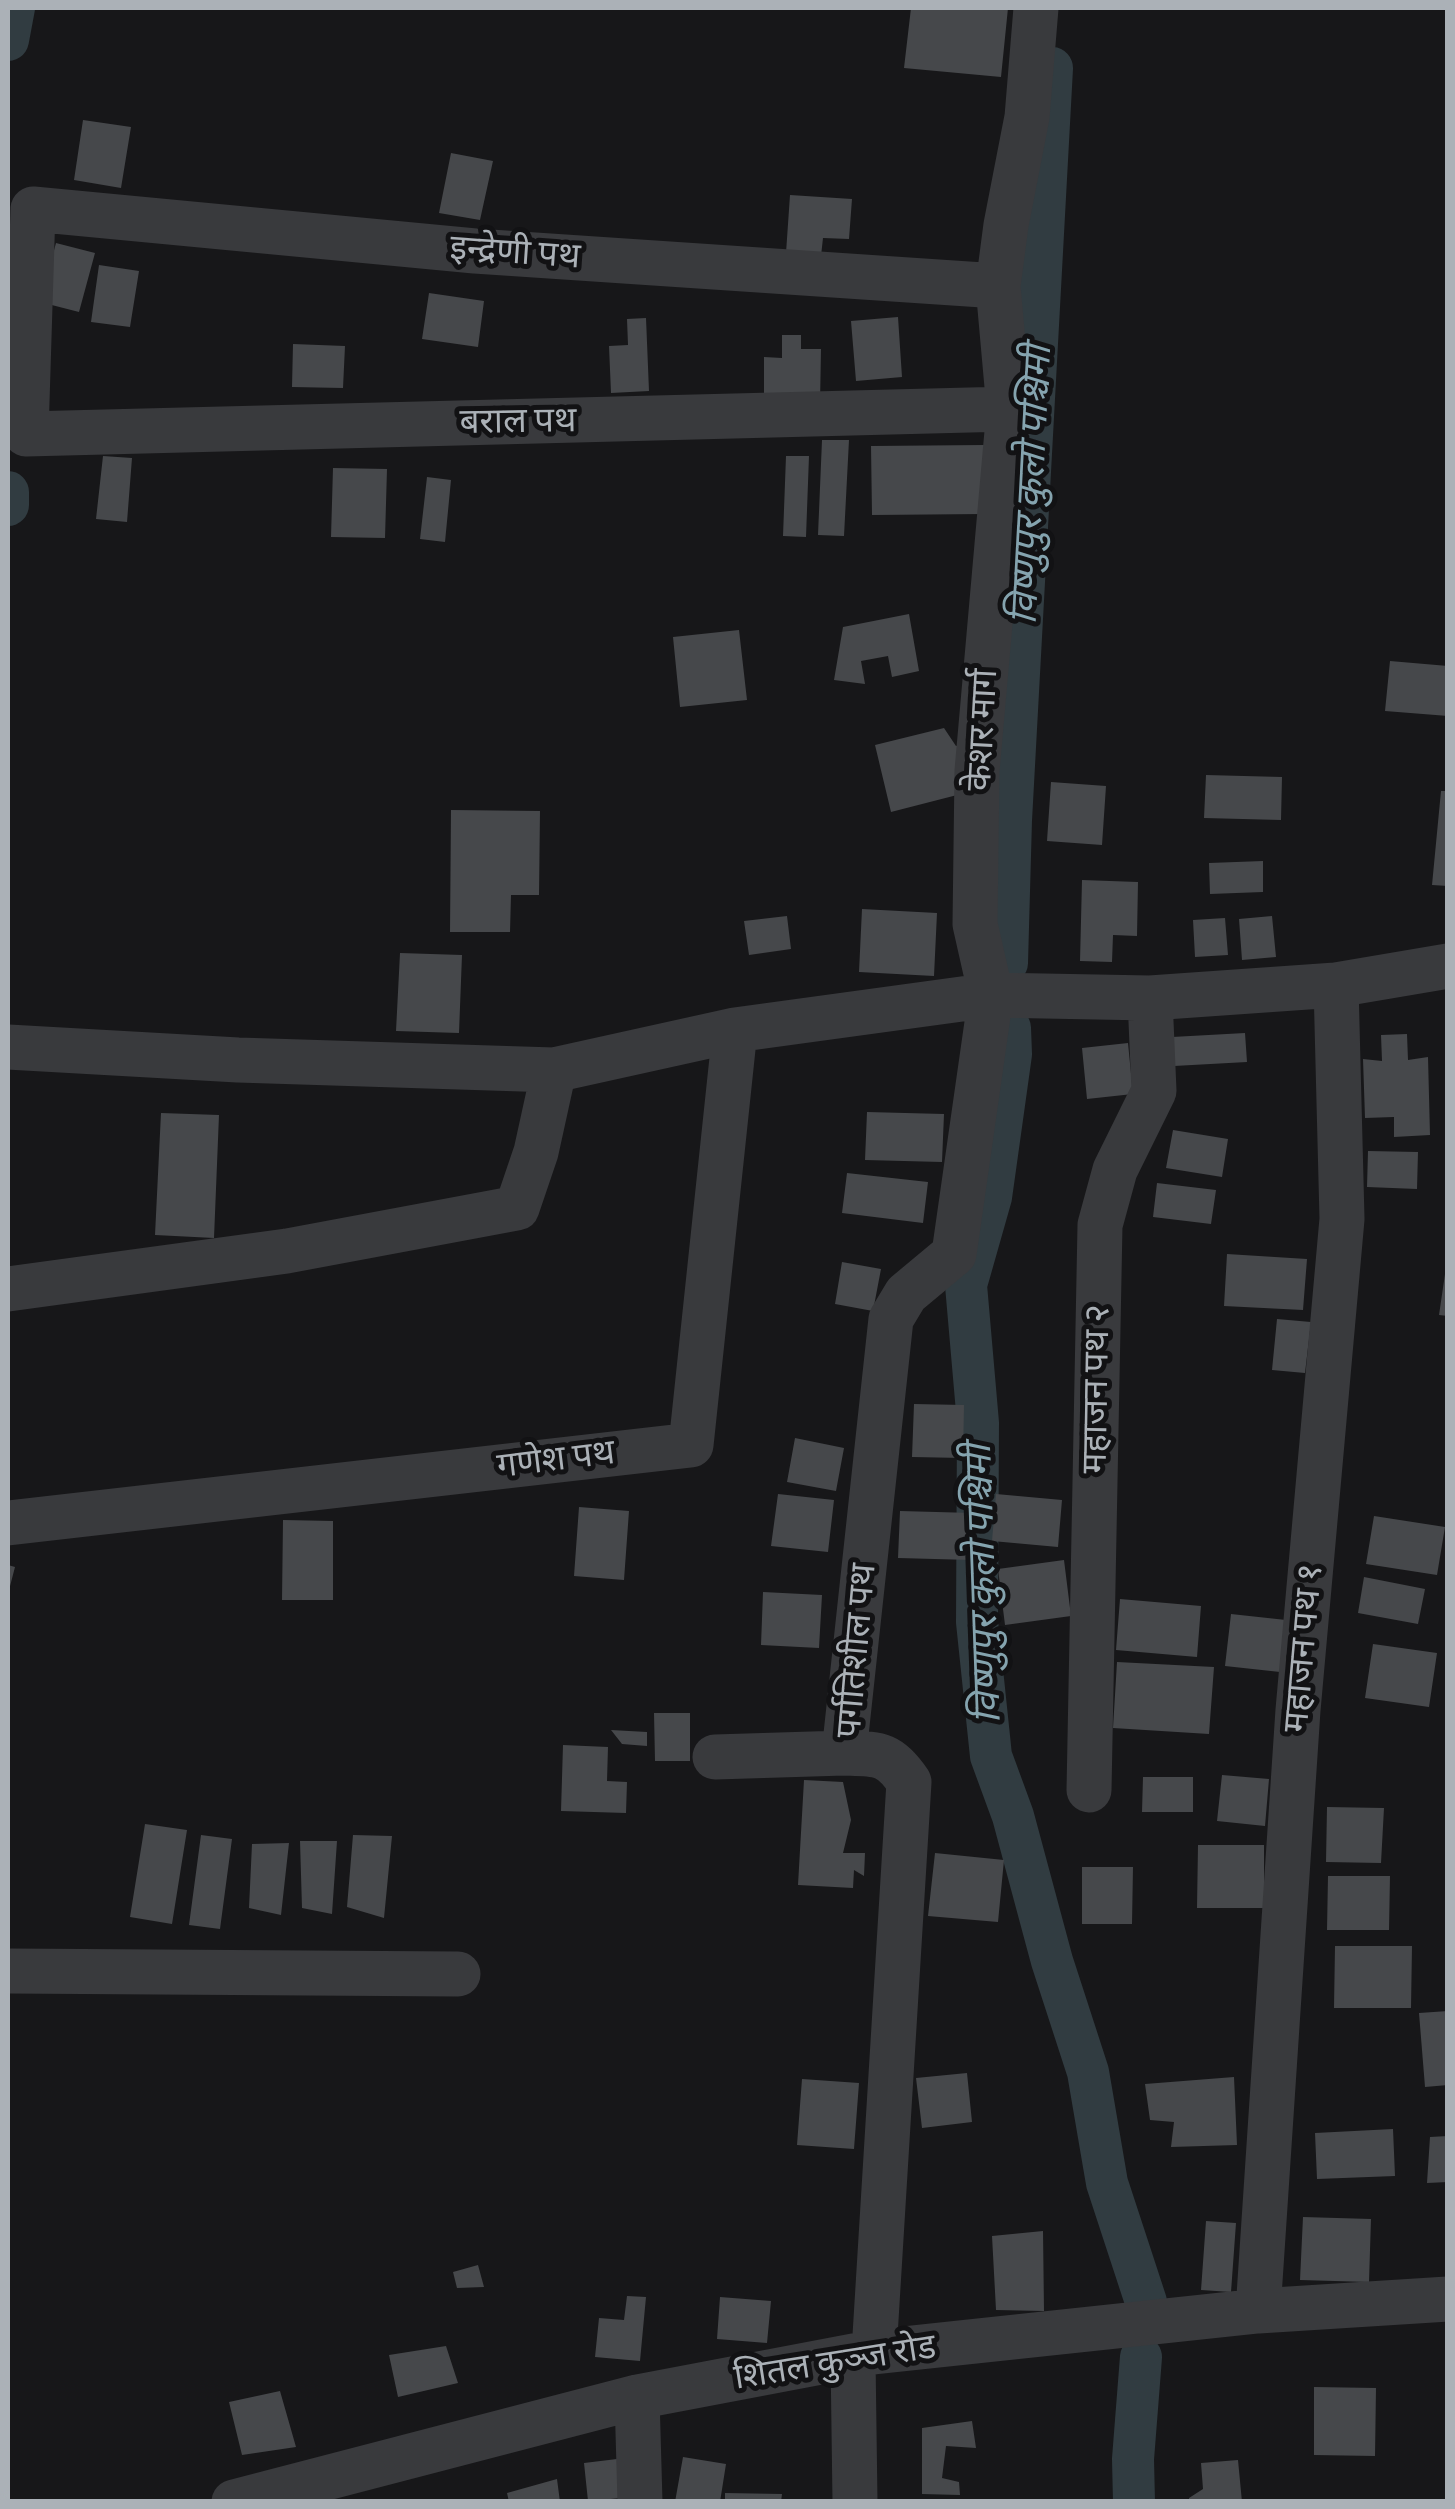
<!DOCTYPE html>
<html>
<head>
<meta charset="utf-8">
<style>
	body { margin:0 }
	#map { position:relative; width:1455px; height:2509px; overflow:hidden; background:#171719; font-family:"PT Sans Narrow",sans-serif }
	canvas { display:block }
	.frame { position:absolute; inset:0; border:10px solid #abb1b7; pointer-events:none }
</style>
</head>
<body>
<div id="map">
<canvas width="1455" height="2509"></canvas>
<div class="frame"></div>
</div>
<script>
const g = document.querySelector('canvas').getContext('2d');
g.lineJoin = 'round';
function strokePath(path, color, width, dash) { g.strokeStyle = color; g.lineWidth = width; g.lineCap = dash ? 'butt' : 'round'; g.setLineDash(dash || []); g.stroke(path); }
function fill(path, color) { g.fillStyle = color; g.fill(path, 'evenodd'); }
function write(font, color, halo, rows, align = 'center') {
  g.font = font + ' "PT Sans Narrow","Noto Sans Devanagari",sans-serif'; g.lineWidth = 10; g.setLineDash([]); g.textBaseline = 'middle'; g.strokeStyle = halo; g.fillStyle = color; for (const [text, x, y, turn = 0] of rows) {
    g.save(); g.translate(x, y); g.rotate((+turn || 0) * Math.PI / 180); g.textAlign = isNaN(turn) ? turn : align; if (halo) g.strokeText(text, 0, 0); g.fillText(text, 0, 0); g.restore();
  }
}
strokePath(new Path2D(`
	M8,40L14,8
	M8,492V505
	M1007,963L1011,820L1052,68
	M1010,1028L1011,1054L991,1197L966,1285L978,1423L977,1622L991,1756L1013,1816L1052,1961L1088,2072L1107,2183L1146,2302
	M1134,2502L1133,2459L1141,2357`), '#313c41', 42);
fill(new Path2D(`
	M911,8H1008L1001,77L904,68Z
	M83,120L131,127L121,188L74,180Z
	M451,153L493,161L480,220L439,213Z
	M790,195L852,199L849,239L823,238L821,256L786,253Z
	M56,243L95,253L79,312L40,302Z
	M99,265L139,271L130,327L91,322Z
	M429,293L484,301L478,347L422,339Z
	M898,317L902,377L856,381L851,321Z
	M646,318L649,391L611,393L609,346L628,345L627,319Z
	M782,335H801V349H821L820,404H764V357L782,358Z
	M293,344L345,346L343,388L292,387Z
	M822,440H849L844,536L818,535Z
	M984,445V514L872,515L871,446Z
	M103,456L132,458L127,522L96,519Z
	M786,456H809L806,537L783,536Z
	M333,468L387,469L385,538L331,537Z
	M427,477L451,480L445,542L420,539Z
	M909,614L919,671L892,677L888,656L861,661L865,684L834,680L843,627Z
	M739,630L747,700L680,707L673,637Z
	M1390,661L1448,666V716L1385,711Z
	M944,728L956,746L970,742L961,794L891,812L875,745Z
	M1206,775L1282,777L1281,820L1204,818Z
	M1051,782L1106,786L1102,845L1047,841Z
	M1441,791H1448V886L1432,885Z
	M451,810L540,811L539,895H511L510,932H450Z
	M1263,861V892L1210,894L1209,863Z
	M1082,880L1138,882L1137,936L1113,935L1112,962L1080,961Z
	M862,909L937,913L934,976L859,972Z
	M787,916L791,949L749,955L744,921Z
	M1272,916L1276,957L1242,960L1239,919Z
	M1225,918L1228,955L1195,957L1193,920Z
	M400,953L462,955L459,1033L396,1031Z
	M1245,1033L1247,1062L1174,1066L1172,1037Z
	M1407,1034L1408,1060L1428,1057L1430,1135L1394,1137V1117L1365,1118L1363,1059L1382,1061L1381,1035Z
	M1128,1043L1133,1094L1087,1099L1082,1048Z
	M867,1112L944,1114L942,1162L865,1160Z
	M161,1113L219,1115L214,1238L155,1235Z
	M1173,1130L1228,1139L1222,1177L1166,1168Z
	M1368,1151L1418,1152L1417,1189L1367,1187Z
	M847,1173L928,1182L923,1223L842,1213Z
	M1157,1183L1216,1190L1211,1224L1153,1217Z
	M1227,1254L1307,1259L1303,1310L1224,1306Z
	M842,1262L881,1269L873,1311L835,1304Z
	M1445,1274L1448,1275V1316L1439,1315Z
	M1277,1319L1311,1322L1305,1373L1272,1370Z
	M914,1404L964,1405L963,1458L912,1457Z
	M795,1438L844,1448L836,1491L787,1482Z
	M778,1494L834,1500L828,1552L771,1546Z
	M996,1494L1062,1500L1058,1547L992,1541Z
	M579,1507L629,1511L624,1580L574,1576Z
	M900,1511L973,1513L971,1560L898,1558Z
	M1374,1516L1445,1527L1437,1575L1366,1564Z
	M283,1520L333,1521V1600H282Z
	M1064,1560L1071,1616L1005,1625L998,1569Z
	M8,1565L15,1567L9,1590H8Z
	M1364,1577L1425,1589L1418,1624L1358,1613Z
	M763,1592L822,1595L819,1648L761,1645Z
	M1120,1599L1201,1606L1197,1657L1116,1650Z
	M1231,1614L1286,1620L1280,1672L1225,1666Z
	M1373,1644L1437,1653L1429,1707L1365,1698Z
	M1117,1662L1214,1667L1209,1734L1113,1728Z
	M654,1713H690V1761H655Z
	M611,1730L647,1732V1746L622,1744Z
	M563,1745L608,1747L607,1781L627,1782L626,1813L561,1811Z
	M1222,1775L1269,1779L1265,1826L1217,1821Z
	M1143,1777H1193V1812H1142Z
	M804,1780L843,1782L851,1820L843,1853H865L864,1876L854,1870L853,1888L798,1885Z
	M1327,1807L1384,1808L1381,1863L1326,1862Z
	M145,1824L187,1830L172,1924L130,1917Z
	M201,1835L232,1839L220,1929L189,1925Z
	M353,1835L392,1836L384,1918L347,1907Z
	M300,1841H337L332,1914L302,1908Z
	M289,1843L281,1915L249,1908L252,1844Z
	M1198,1845H1264V1908H1197Z
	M935,1853L1004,1860L998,1922L928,1916Z
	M1082,1867H1133L1132,1924H1082Z
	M1328,1876H1390L1389,1930H1327Z
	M1335,1946H1412L1411,2008H1334Z
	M1448,2011V2085L1425,2087L1419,2013Z
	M967,2073L972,2122L922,2128L916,2078Z
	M1234,2077L1237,2145L1171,2147L1174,2122L1150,2120L1145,2084Z
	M802,2079L859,2083L854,2149L797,2145Z
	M1393,2129L1395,2176L1317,2179L1315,2133Z
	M1448,2136V2182L1427,2183L1430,2137Z
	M1303,2217L1371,2219L1369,2282L1300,2280Z
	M1206,2221L1236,2223L1231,2292L1201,2290Z
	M1043,2231L1044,2311L996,2310L992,2236Z
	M478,2265L484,2287L457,2288L453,2272Z
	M627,2296L646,2297L640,2361L595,2357L599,2318L624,2320Z
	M720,2297L771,2301L767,2343L717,2339Z
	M446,2346L458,2383L398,2397L389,2355Z
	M1314,2387L1376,2388L1375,2456L1314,2455Z
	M280,2391L296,2447L242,2455L229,2402Z
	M972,2421L976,2448L946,2446L942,2478L959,2482L960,2495L922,2494V2428Z
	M683,2457L726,2464L720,2502H675Z
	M617,2459L622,2498L588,2501L584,2463Z
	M1238,2460L1242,2502H1189V2498L1203,2489L1201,2463Z
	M557,2479L560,2502H509L507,2493Z
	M725,2493L782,2494L781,2502H725Z`), '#46484b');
strokePath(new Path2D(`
	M998,286L475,251L33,209L26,434L1009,409
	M8,1047L238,1060L554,1070L735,1030L991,995L1150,998L1336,985L1448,966
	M8,1289L287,1251L517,1208L536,1152L554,1070
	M8,1523L691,1445L735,1030
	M715,1757L844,1753
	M1089,1790L1100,1225L1115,1170L1154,1091L1150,998
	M8,1971L458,1974
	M1258,2311L1298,1710L1342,1219L1336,985
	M874,2352L909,1782C889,1752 878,1754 844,1753L891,1319L906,1294L954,1254L991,995L975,924L977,771L1009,409L998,286L1006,225L1027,117L1036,8
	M853,2357L855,2502
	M637,2397L640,2502
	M234,2502L637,2397L874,2352L1258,2311L1448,2299`), '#393a3d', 45);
write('35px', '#abb1b7', '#121214', [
	["इन्द्रेणी पथ",515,253,4],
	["बराल पथ",518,422,-1],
	["केशर मार्ग",983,730,-87],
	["महाजन पथ २",1097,1389,-89],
	["गणेश पथ",556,1460,-7],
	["महाजन पथ १",1304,1648,-85],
	["पर्गतिशील पथ",857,1651,-85],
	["शितल कुञ्ज रोड",835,2363,-9]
]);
write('italic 38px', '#85a4af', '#121214', [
	["विष्णुपुर कुलो पश्चिमी",1032,485,-87],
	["विष्णुपुर कुलो पश्चिमी",984,1584,-92]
]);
</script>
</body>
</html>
